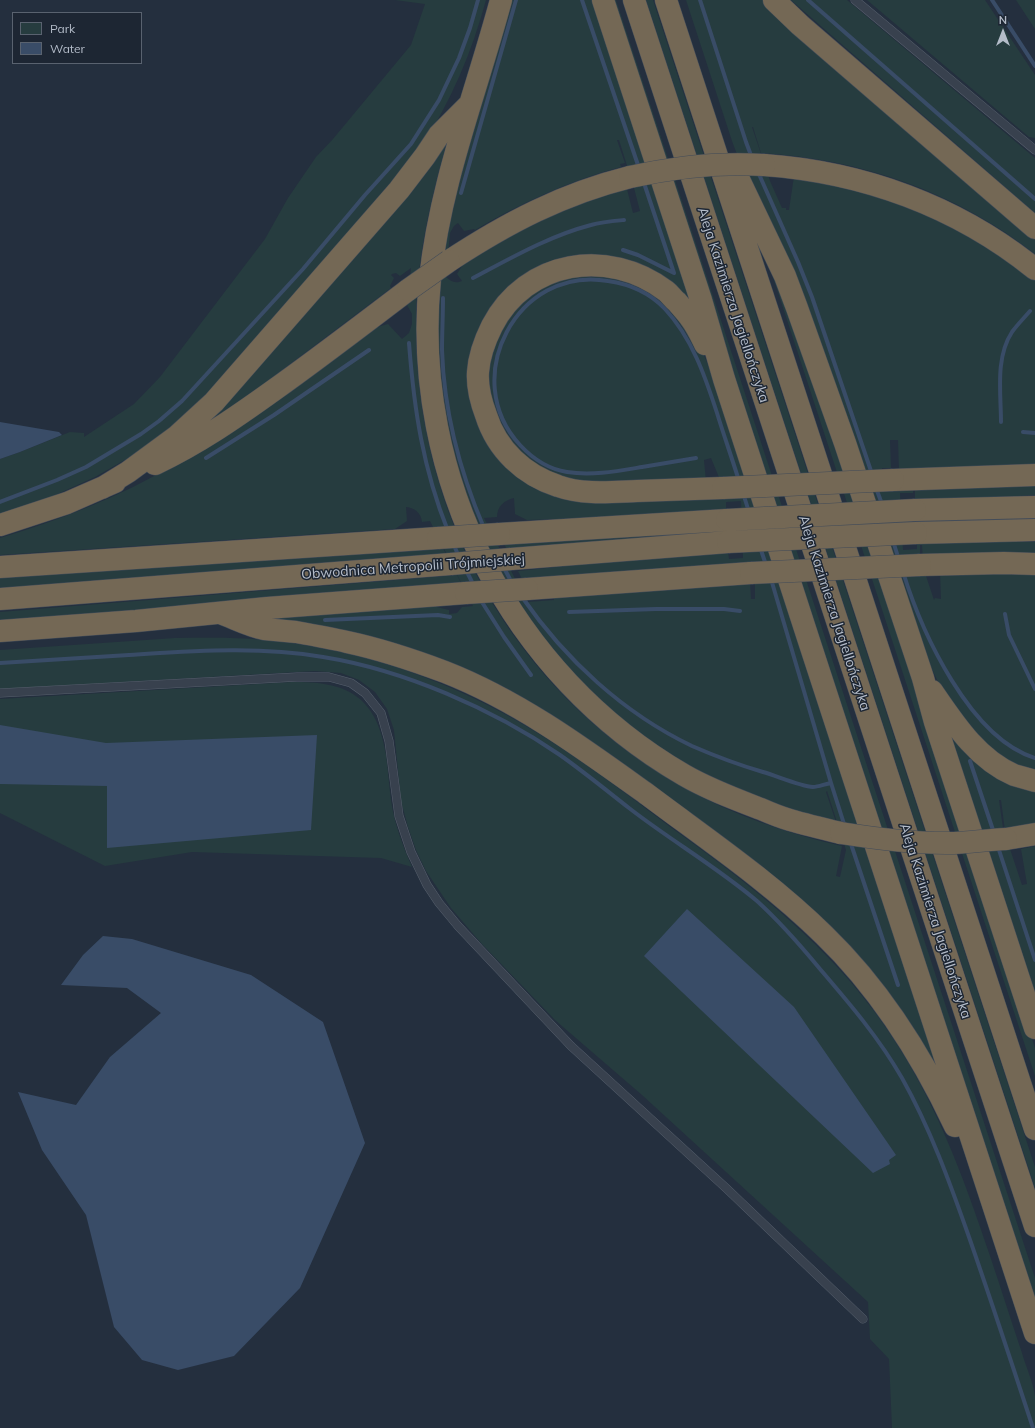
<!DOCTYPE html>
<html>
<head>
<meta charset="utf-8">
<style>
	body { margin:0 }
	#map { position:relative; width:1035px; height:1428px; overflow:hidden; background:#242f3e; font-family:Mulish,sans-serif }
	canvas { display:block }
	.legend { position:absolute; left:12px; top:12px; width:130px; height:52px; box-sizing:border-box; background:#1d2633; border:1px solid #59626f; margin:0; padding:5px 7px; list-style:none; font-size:12px; color:#b4bcc9 }
	.legend li { display:flex; align-items:center; gap:8px; height:20px }
	.legend b { width:20px; border:1px solid #59626f }
	.north { position:absolute; left:983px; top:12px; width:40px; height:40px; -webkit-text-stroke:3px #1d2633; paint-order:stroke; rotate:0deg; font-size:11px; font-weight:700; line-height:16px; text-align:center; color:#b4bcc9 }
	.north::after { content:''; display:block; margin:auto; width:14px; height:18px; background:#b4bcc9; clip-path:polygon(50% 0,100% 100%,50% 72%,0 100%) }
</style>
</head>
<body>
<div id="map">
<canvas width="1035" height="1428"></canvas>
<ul class="legend">
<li><b style="height:11px;background:#263c3f"></b>Park</li>
<li><b style="height:11px;background:#394c67"></b>Water</li>
</ul>
<div class="north">N</div>
</div>
<script>
const g = document.querySelector('canvas').getContext('2d');
g.lineJoin = 'round';
function fill(path, color) { g.fillStyle = color; g.fill(path, 'evenodd'); }
function strokePath(path, color, width, dash) { g.strokeStyle = color; g.lineWidth = width; g.lineCap = dash ? 'butt' : 'round'; g.setLineDash(dash || []); g.stroke(path); }
function write(font, color, halo, rows, align = 'center') {
  g.font = font + ' Mulish,sans-serif'; g.lineWidth = 3; g.setLineDash([]); g.textBaseline = 'middle'; g.strokeStyle = halo; g.fillStyle = color; for (const [text, x, y, turn = 0] of rows) {
    g.save(); g.translate(x, y); g.rotate((+turn || 0) * Math.PI / 180); g.textAlign = isNaN(turn) ? turn : align; if (halo) g.strokeText(text, 0, 0); g.fillText(text, 0, 0); g.restore();
  }
}
fill(new Path2D(`
	M395,0H486C472,52 451,101 422,146L200,405L137,453L95,477L51,497L0,514V459L20,452L70,432L84,433V437L134,404L160,377L265,239L288,198L316,157L333,139L411,45L425,4Z
	M509,0H594L692,300V302L690,303C678,292 668,280 653,271C627,256 595,252 565,258C538,265 513,281 495,303C450,362 468,444 530,483C549,495 571,499 593,500L725,492L711,458L704,460L706,481C663,484 607,493 565,482C537,474 515,457 500,432C491,418 486,402 485,385C477,288 594,234 665,298C688,318 702,348 712,375L939,1065L937,1068L934,1067C898,1002 850,945 795,896C754,860 709,829 665,797C590,742 520,692 432,658C396,644 358,634 319,628C308,626 297,624 286,623C278,622 269,622 262,619L263,616L436,603L437,607L449,610V614L457,613L462,607L473,606L430,521L422,522C421,513 415,508 406,507L407,521L395,529L0,555V538C60,520 119,497 174,465C245,425 310,375 375,324L377,327L388,324L402,339L409,333L412,324V314L407,305L411,268L400,276L396,273L392,274L391,275L394,278L390,286L391,288L253,392L205,424L202,423V421C248,374 290,323 333,273C372,228 413,184 445,134L448,133L449,135C432,194 417,255 416,317C413,512 512,690 681,786C732,815 786,833 842,846L836,876L840,877L846,850L827,791L826,792L837,825C679,790 555,693 485,547C458,490 441,428 437,365C433,309 440,255 452,201ZM617,140H619L634,188L640,211L633,213L626,185C603,192 581,199 559,208C524,223 492,242 460,262L462,266L457,274L462,281C454,284 451,281 446,277L450,233L454,226L458,223L464,231L474,229L475,230C521,203 568,181 621,167L620,164L625,163ZM514,498L515,514L527,520L654,516L726,511V502L741,501L743,558L729,559L728,551L659,556L518,571L525,585L728,571V567L748,566L755,584V599H751L750,581L554,595V600L527,602L484,518L497,517C497,507 504,500 514,498Z
	M607,0H616L1035,1278V1307Z
	M646,0H653L1035,1167V1188Z
	M686,0H763L786,22L1035,239V254C956,192 861,159 761,153L753,127H752L770,181L782,208H786V210H789L794,176L853,187L955,226L1035,279V467L899,471L898,440H890L891,468H882L888,487L913,486V493H900L903,550L917,549V541L1035,542V559L923,560L922,545H920V558L934,600L935,598L941,599L940,572H1035V773L1020,768L984,745L942,690L926,657L732,141Z
	M791,0H847L1035,158V213Z
	M867,0H985L1035,75V138L1029,137Z
	M1016,0H1035V29Z
	M768,262L805,346L1035,1048V1076Z
	M1035,480V495L915,502V483Z
	M1035,515V522L916,525V518Z
	M727,527V534L508,551L503,542Z
	M442,546L447,556L0,591V575Z
	M457,575L464,589L0,623V612Z
	M175,638C205,638 234,637 264,640C347,647 428,673 501,712C565,746 622,791 680,834C756,889 830,947 884,1025C934,1096 963,1175 990,1256C1001,1288 1011,1321 1022,1353C1026,1367 1033,1382 1035,1396C1035,1406 1035,1418 1035,1428H892L889,1359L870,1339L868,1302L642,1095L555,1020L481,943L451,908L426,871L416,850L408,827L401,801L394,730L387,709L375,692L359,680L341,673L315,671L0,689V650Z
	M292,682C348,681 377,697 386,755C388,770 389,785 391,800C394,823 403,846 412,867L381,858L192,852L105,866L0,813V699Z
	M942,717L1035,788V826L1005,831L1001,800H999L1003,828L1022,885L1027,884L1021,849L1035,846V1008Z`), '#263c3f');
fill(new Path2D(`
	M0,422L59,432L62,435L20,452L0,459Z
	M0,725L106,743L317,735L311,830L107,848V786L0,784Z
	M687,909L794,1007L896,1155L889,1160L890,1164L873,1173L644,956Z
	M103,936L132,939L251,975L323,1022L365,1143L300,1288L234,1356L178,1370L142,1360L114,1327L86,1215L42,1150L18,1092L76,1105L110,1057L161,1013L127,988L61,985L83,955Z`), '#394c67');
strokePath(new Path2D(`
	M582,0L639,168
	M700,0L746,142L752,158
	M808,0L1035,199
	M992,0L1035,66
	M758,172L798,262L812,297L872,474
	M461,193L516,0
	M623,250L638,255L674,273L643,180
	M473,278C511,258 549,236 591,225C601,222 613,221 624,220
	M443,298C443,316 442,333 442,350C444,412 460,472 484,528
	M409,343C414,409 423,469 448,531
	M1001,422C1001,394 995,358 1012,332C1017,325 1024,318 1030,311
	M1023,432L1035,433
	M206,458L274,415L369,350
	M696,458C678,461 660,464 642,467C618,471 592,476 567,472C548,469 533,459 520,445C458,379 517,265 608,281C629,284 650,293 665,309C692,338 705,376 717,413C724,436 732,458 739,481
	M876,488L882,504
	M743,493L749,512
	M0,502L57,480L86,467L141,434L159,421L182,401L303,269L365,195L411,144L439,100L459,58L470,28L478,0
	M893,541L899,560
	M453,543L459,557
	M760,547L766,565
	M503,566L512,583
	M466,570L474,586
	M903,572C922,633 970,738 1035,758
	M771,579L831,783L845,827
	M522,597C565,659 623,713 692,746C715,756 739,765 763,772C777,776 800,786 813,787C818,787 825,784 831,783
	M480,599L504,637L531,675
	M569,612L656,609H724L740,611
	M1005,614L1009,635L1035,689
	M325,620L438,615L450,617
	M0,663C43,660 86,658 129,655C194,651 259,646 323,657C404,670 493,709 560,755C584,772 606,790 629,808C670,840 717,867 757,901C779,921 801,946 820,969C850,1004 879,1038 902,1078C930,1128 950,1183 969,1237C991,1300 1012,1364 1033,1428
	M970,761L994,833
	M850,841L898,985
	M998,847L1035,960`), '#394c67', 4);
const lane = new Path2D(`
	M855,0L1035,150
	M0,693L297,677H329L351,683L365,693L381,713L389,741L399,816L411,852L427,885L439,903L458,926L571,1046L726,1188L863,1319`);
const highway = new Path2D(`
	M501,0C476,93 440,183 430,279C410,478 511,675 684,775C708,789 735,799 761,809C770,813 780,817 790,820C807,825 824,829 841,833
	M603,0L701,300L724,379L809,641L1035,1333
	M634,0L1035,1226
	M666,0L1035,1129
	M774,0L800,25L1035,228
	M732,165L785,276L797,308L845,443L923,678L935,722L1035,1028
	M764,165C863,172 957,206 1035,269
	M449,261C507,223 562,194 630,177
	M705,344C701,336 697,327 691,319C687,313 682,308 677,302C673,299 670,294 666,291C608,247 526,260 492,326C485,340 479,356 478,372C477,387 481,402 486,415C497,450 524,475 558,486C583,495 611,492 637,491C666,490 694,489 723,488
	M155,464C199,443 235,418 274,390C319,358 363,324 408,290
	M893,480L1035,475
	M102,488L128,472L177,436L214,402L399,190L425,156L439,135L468,106
	M915,510L1035,507
	M0,525L67,503L115,482
	M916,533L1035,530
	M499,534L727,520
	M511,559L728,542
	M920,565L1004,563L1035,564
	M0,567L438,538
	M527,589L751,573
	M0,599L451,564
	M220,613C234,618 249,626 264,629C274,630 286,631 296,632C313,635 330,638 347,642C380,649 413,660 445,672C519,701 584,749 648,795C708,840 770,882 824,935C880,989 922,1056 955,1126
	M0,631L136,621L267,608L466,593
	M932,691C954,723 977,759 1014,775C1021,777 1028,779 1035,781
	M1006,839L1035,834`);
strokePath(lane, '#565f6c', 9);
strokePath(highway, '#434c59', 23);
strokePath(lane, '#38414e', 8);
strokePath(highway, '#746855', 22);
const highwayBridge = new Path2D(`
	M630,177C674,167 719,162 764,165
	M408,290L449,261
	M723,488L893,480
	M727,520L915,510
	M438,538L499,534
	M728,542L916,533
	M451,564L511,559
	M751,573L920,565
	M466,593L527,589
	M841,833C878,839 916,844 954,843C971,842 988,840 1006,839`);
strokePath(highwayBridge, '#434c59', 23, []);
strokePath(highwayBridge, '#746855', 22);
write('14px', '#b4bcc9', '#1d2633', [
	["Aleja Kazimierza Jagiellończyka",733,305,72],
	["Obwodnica Metropolii Trójmiejskiej",413,567,-4],
	["Aleja Kazimierza Jagiellończyka",834,613,72],
	["Aleja Kazimierza Jagiellończyka",935,921,72]
]);
</script>
</body>
</html>
